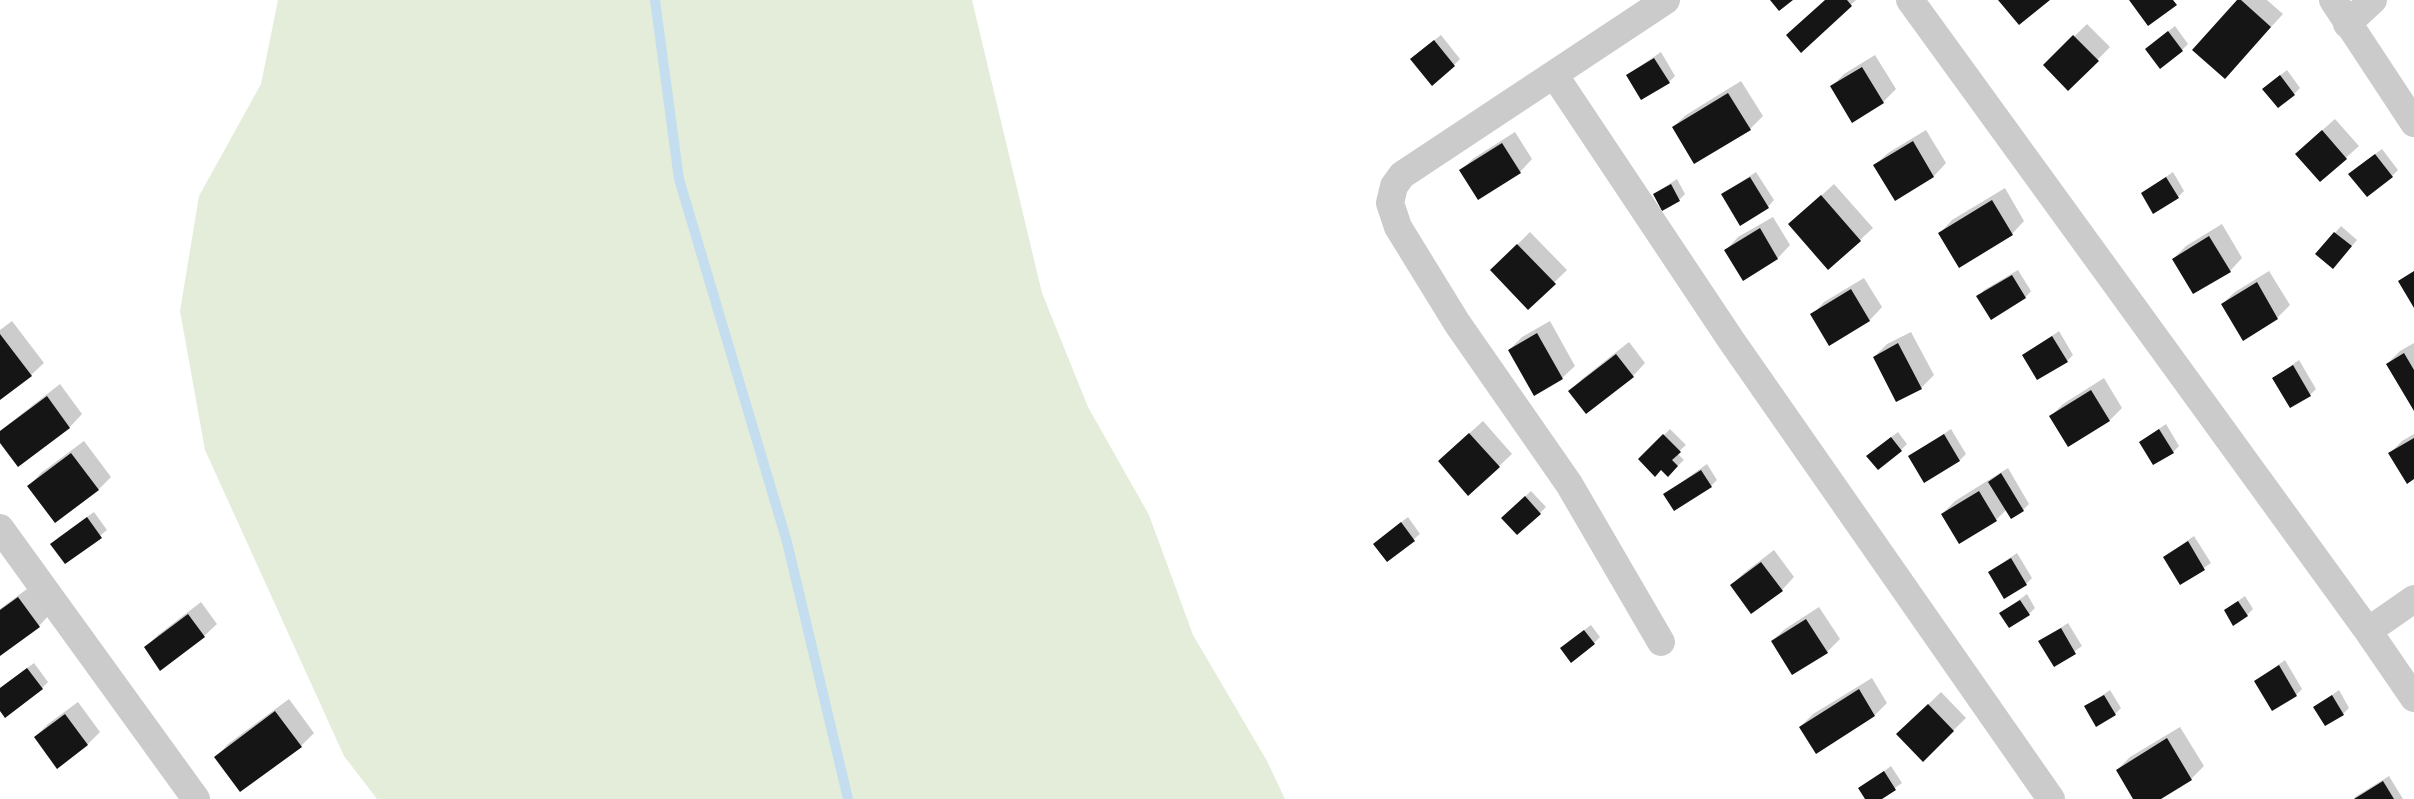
<!DOCTYPE html>
<html>
<head>
<meta charset="utf-8">
<style>
	body { margin:0 }
	canvas { display:block; background:#fff }
</style>
</head>
<body>
<canvas width="2414" height="799"></canvas>
<script>
const g = document.querySelector('canvas').getContext('2d');
g.lineJoin = 'round';
function fill(path, color) { g.fillStyle = color; g.fill(path, 'evenodd'); }
function strokePath(path, color, width, dash) { g.strokeStyle = color; g.lineWidth = width; g.lineCap = dash ? 'butt' : 'round'; g.setLineDash(dash || []); g.stroke(path); }
fill(new Path2D(`
	M278,0H972L1042,293L1088,407L1149,515L1193,635L1267,761L1285,799H377L344,756L205,450L180,311L199,196L261,84Z`), '#e4edda');
fill(new Path2D(`
	M1826,0H1856L1801,51Z
	M2238,0H2267L2283,14L2225,77Z
	M2087,24L2110,47L2068,90L2045,65Z
	M2175,26L2188,44L2182,50L2153,43Z
	M1441,35L1460,59L1454,65L1418,53Z
	M1661,52L1675,76L1669,82L1627,75Z
	M1875,55L1896,89L1883,102L1831,87L1844,74Z
	M2287,70L2300,88L2294,94L2270,83Z
	M1741,81L1763,116L1750,129L1695,162L1673,127L1686,115Z
	M2335,119L2359,146L2320,181L2310,141Z
	M1926,130L1946,163L1934,176L1895,199L1875,165L1888,153Z
	M1515,132L1532,159L1520,172L1461,170L1474,158Z
	M2382,149L2398,170L2392,176L2356,168Z
	M1756,172L1774,200L1768,207L1723,194Z
	M2173,172L2184,191L2178,197L2142,193Z
	M1677,179L1685,194L1679,200L1654,194Z
	M1834,184L1873,228L1860,240L1790,224Z
	M2005,188L2024,221L2012,234L1940,233L1952,220Z
	M1773,217L1790,245L1778,258L1743,279L1726,250L1738,237Z
	M2222,224L2242,258L2230,271L2173,259L2186,246Z
	M2341,226L2357,240L2339,261L2317,254Z
	M1530,232L1567,270L1528,308L1492,270Z
	M2018,270L2031,291L2025,298L1978,297L1984,290Z
	M2269,271L2290,305L2277,318L2243,339L2222,304L2235,292Z
	M1864,278L1882,307L1870,320L1830,344L1812,315L1824,302Z
	M12,321L44,363L31,375L0,398V330Z
	M1550,321L1575,366L1562,378L1509,350L1522,337Z
	M2059,331L2073,355L2067,361L2037,379L2023,356Z
	M1911,332L1934,375L1921,388L1874,357L1887,344Z
	M1629,342L1645,363L1633,376L1569,392L1582,379Z
	M2414,343V408L2387,364L2400,351Z
	M2299,360L2316,389L2310,395L2273,379Z
	M2104,378L2122,408L2110,420L2051,416L2063,404Z
	M60,384L82,414L70,427L18,465L0,441V431Z
	M1483,421L1512,454L1469,494L1452,449Z
	M2166,424L2179,446L2173,452L2140,442Z
	M1670,429L1686,445L1677,453L1684,460L1668,475L1661,468L1640,459Z
	M1951,429L1966,454L1960,460L1924,481L1910,457Z
	M1898,432L1907,444L1901,450H1874Z
	M2414,434V478L2390,453L2402,441Z
	M84,441L111,477L99,489L55,521L29,486L41,473Z
	M1707,464L1717,480L1711,486L1665,494Z
	M2008,468L2029,504L2023,510H2006L1996,520L1942,514L1955,501Z
	M1531,491L1546,507L1540,513L1509,512Z
	M94,512L107,530L66,563L58,538Z
	M1408,517L1420,534L1387,561L1381,538Z
	M2194,536L2211,563L2181,583L2164,557Z
	M1774,550L1794,577L1782,590L1731,585L1744,573Z
	M2017,553L2032,578L2026,584L1989,572Z
	M31,586L51,613L39,626L0,655V609Z
	M2027,594L2035,608L2029,614L2001,613Z
	M2245,596L2253,609L2247,615L2225,610Z
	M201,602L217,624L204,636L145,648L158,635Z
	M1819,607L1840,639L1827,652L1772,641L1785,629Z
	M2068,623L2082,646L2054,666L2040,641Z
	M1591,625L1600,637L1594,643L1568,642Z
	M2285,660L2302,689L2296,695L2256,681Z
	M34,663L48,682L42,688L0,709V688Z
	M1872,678L1887,703L1875,715L1816,752L1800,727L1813,714Z
	M2110,690L2121,708L2115,714L2085,707Z
	M2339,690L2349,708L2343,714L2315,707Z
	M1941,692L1966,718L1923,760L1898,734Z
	M289,699L314,733L301,746L241,791L216,757L228,744Z
	M78,702L100,732L87,745L35,737L48,724Z
	M2180,727L2204,766L2191,779L2159,799H2135L2117,770L2130,757Z
	M1891,766L1902,783L1879,799H1866L1860,789Z
	M2389,776L2403,799H2354L2355,797Z`), '#0003');
strokePath(new Path2D(`
	M655,0L679,179L787,542L848,799`), '#c5deef', 10);
fill(new Path2D(`
	M1770,0H1793L1779,11Z
	M1825,0H1847L1852,6L1801,53L1786,35Z
	M1998,0H2050L2019,25Z
	M2129,0H2173L2177,5L2148,26Z
	M2237,0H2241L2271,27L2225,79L2192,50Z
	M2168,31L2183,51L2160,69L2145,49Z
	M2073,35L2099,61L2068,91L2043,65Z
	M1434,40L1455,66L1432,86L1410,59Z
	M1654,58L1670,83L1641,100L1626,75Z
	M1862,67L1884,103L1852,123L1830,86Z
	M2280,75L2295,95L2278,108L2262,89Z
	M1728,93L1751,130L1694,164L1672,127Z
	M2322,130L2347,159L2320,182L2295,154Z
	M1913,141L1934,177L1895,201L1873,165Z
	M1502,143L1521,173L1478,200L1459,170Z
	M2375,154L2393,177L2367,197L2348,174Z
	M1750,177L1769,208L1740,226L1721,194Z
	M2166,177L2179,198L2153,214L2141,193Z
	M1671,184L1680,201L1662,211L1653,194Z
	M1821,195L1861,241L1828,270L1788,224Z
	M1992,200L2013,235L1959,268L1938,233Z
	M1760,228L1778,259L1743,281L1724,250Z
	M2334,232L2352,246L2333,269L2315,254Z
	M2209,236L2231,272L2193,294L2172,259Z
	M1517,244L1556,284L1528,310L1490,270Z
	M2414,271V308L2398,281Z
	M2012,275L2026,298L1991,320L1976,296Z
	M2257,282L2278,319L2243,341L2221,304Z
	M1851,289L1870,321L1829,346L1810,314Z
	M1537,333L1563,379L1534,396L1508,350Z
	M0,334L32,376L0,400Z
	M2052,336L2068,362L2037,380L2022,355Z
	M1898,343L1922,389L1896,402L1873,357Z
	M2404,353L2414,370V411L2386,364Z
	M1616,354L1634,377L1586,414L1568,391Z
	M2293,365L2311,396L2290,408L2272,378Z
	M2091,390L2110,421L2068,447L2049,416Z
	M47,396L70,428L18,467L0,443V431Z
	M2159,429L2174,453L2153,465L2139,442Z
	M1469,433L1500,467L1468,496L1438,461Z
	M1663,434L1681,452L1672,460L1678,466L1668,477L1661,470L1655,477L1638,459Z
	M1944,434L1960,461L1924,483L1908,456Z
	M1891,437L1902,451L1878,470L1866,456Z
	M2414,438V479L2407,484L2388,453Z
	M71,453L99,490L55,523L27,486Z
	M1701,470L1712,487L1674,511L1663,494Z
	M2001,473L2024,511L2011,519L1988,482Z
	M1979,491L1997,521L1959,544L1941,514Z
	M1525,496L1541,514L1517,535L1501,518Z
	M87,517L102,538L65,564L50,544Z
	M1401,522L1415,541L1387,562L1373,544Z
	M2188,541L2205,570L2180,585L2163,557Z
	M2011,558L2027,585L2004,599L1988,572Z
	M1761,562L1783,591L1751,614L1730,585Z
	M18,597L40,627L0,656V610Z
	M2020,600L2030,615L2009,628L1999,613Z
	M2238,601L2248,616L2233,626L2224,610Z
	M188,614L205,637L160,671L144,647Z
	M1806,619L1828,653L1792,675L1771,641Z
	M2061,628L2076,654L2054,667L2038,641Z
	M1584,630L1595,644L1571,663L1560,648Z
	M2279,665L2297,696L2272,711L2254,681Z
	M27,668L43,689L5,718L0,711V688Z
	M1859,689L1875,716L1816,754L1799,727Z
	M2104,695L2116,715L2096,727L2084,706Z
	M2332,695L2344,715L2325,726L2313,707Z
	M1928,704L1954,731L1923,762L1896,734Z
	M275,711L302,747L240,792L214,757Z
	M65,714L88,745L57,769L34,737Z
	M2167,738L2192,780L2161,799H2133L2116,770Z
	M1884,771L1896,790L1882,799H1865L1858,788Z
	M2383,781L2394,799H2354Z`), '#151515');
strokePath(new Path2D(`
	M1910,0L2368,631L2414,698
	M2333,0L2414,123
	M2347,24L2373,0
	M1555,76L1731,340L2051,799
	M0,528L196,799
	M2368,631L2414,599
	M1661,642L1569,484L1457,323L1398,227L1390,203L1394,186L1402,175L1666,0`), '#cbcbcb', 28);
</script>
</body>
</html>
